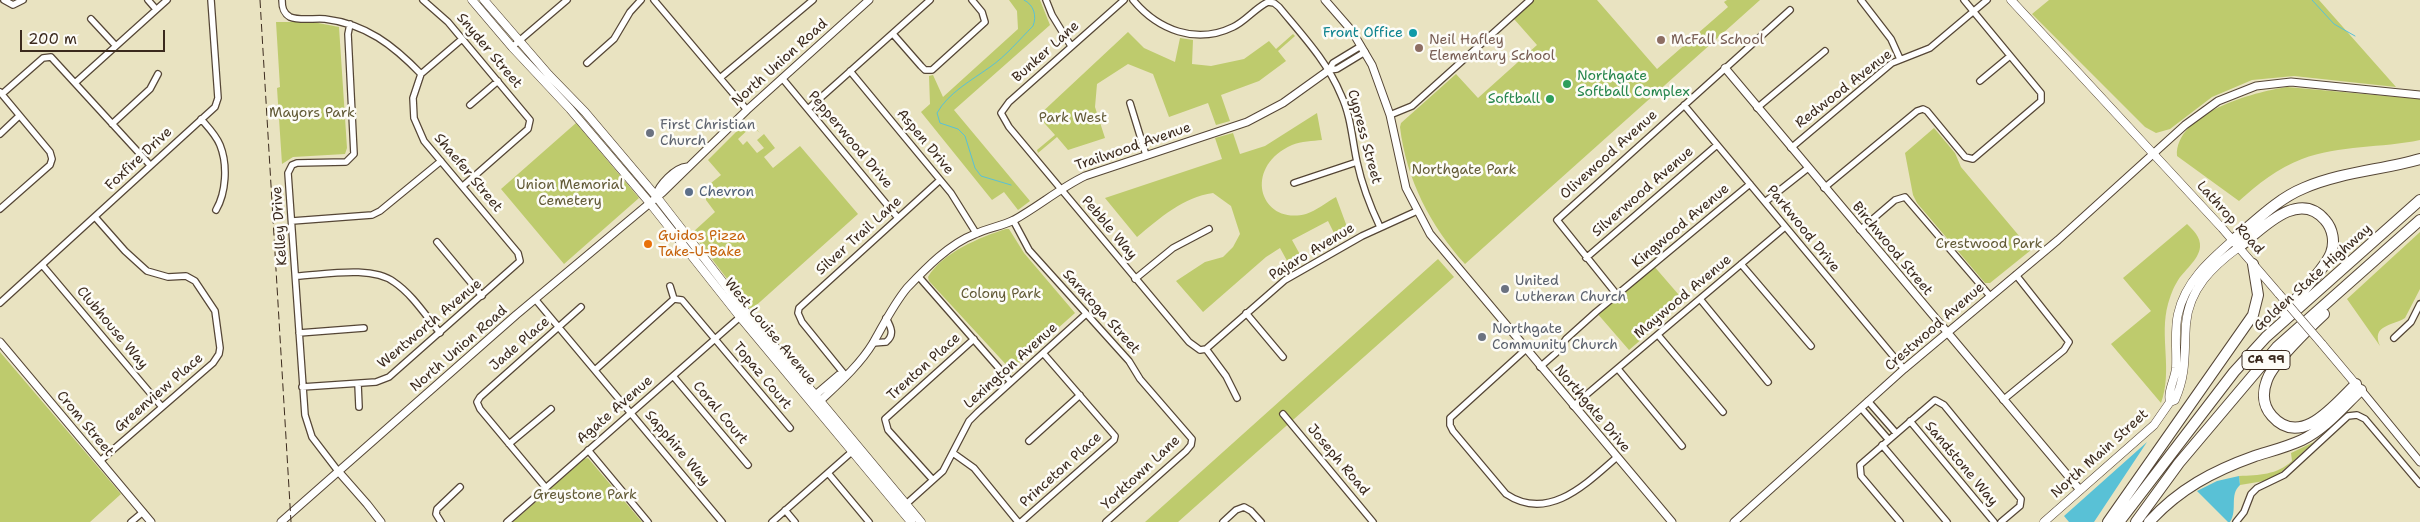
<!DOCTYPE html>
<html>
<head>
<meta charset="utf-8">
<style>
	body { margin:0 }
	#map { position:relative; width:2420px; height:522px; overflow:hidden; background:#e9e3c1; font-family:"Shantell Sans",sans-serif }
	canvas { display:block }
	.scale { position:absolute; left:20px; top:30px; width:145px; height:22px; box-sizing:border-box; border:2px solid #3b2a1e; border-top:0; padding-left:6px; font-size:15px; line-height:18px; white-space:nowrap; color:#3b2a1e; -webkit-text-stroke:4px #fdfcf7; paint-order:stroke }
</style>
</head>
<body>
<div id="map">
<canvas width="2420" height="522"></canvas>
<div class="scale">200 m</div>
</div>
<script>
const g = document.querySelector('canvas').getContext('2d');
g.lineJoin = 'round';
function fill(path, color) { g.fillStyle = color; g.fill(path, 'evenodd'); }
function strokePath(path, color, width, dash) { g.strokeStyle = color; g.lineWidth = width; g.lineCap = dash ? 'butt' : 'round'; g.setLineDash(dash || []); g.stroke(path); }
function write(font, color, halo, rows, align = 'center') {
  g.font = font + ' "Shantell Sans",sans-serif'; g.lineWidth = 5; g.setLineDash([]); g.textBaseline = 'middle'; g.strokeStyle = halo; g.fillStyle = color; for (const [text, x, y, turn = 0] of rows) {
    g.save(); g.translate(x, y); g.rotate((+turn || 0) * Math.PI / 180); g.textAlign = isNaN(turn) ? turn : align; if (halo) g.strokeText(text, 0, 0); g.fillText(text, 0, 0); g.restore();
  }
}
fill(new Path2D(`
	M1009,0H1040L1050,25L954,110L1030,201L1018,210L1004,192L992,200L921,112L930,104L929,76L933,75L943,97L1018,29L1017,11Z
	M1534,0H1597L1657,69L1728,7L1724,2L1727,0H1760L1465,264C1431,227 1406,179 1400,127L1401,123L1456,74L1478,98L1537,45L1514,19Z
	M2049,0H2319L2396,87L2294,76L2252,80L2212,97L2170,129L2156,133L2145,127L2032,14Z
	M276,22H313L339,27L347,148L345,154L293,157L282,164L277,88L280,87Z
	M1128,32L1144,48L1175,62L1180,38L1193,40L1192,64L1211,66L1244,59L1269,41L1276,49L1293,34L1295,36L1278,51L1286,61L1259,81L1221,95L1230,121L1216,125L1208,103L1169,117L1153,74L1128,64L1097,84L1095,107L1105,138L1068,150L1057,137L1038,153L1037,150L1055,135L1038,116Z
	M2287,87L2420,99V140C2382,148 2339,145 2302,159C2278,168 2258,184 2239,201L2177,156C2175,113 2254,92 2287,87Z
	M1317,113L1322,140C1313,141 1301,141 1292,145C1241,168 1261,226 1306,214C1316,211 1327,202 1336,197L1350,235L1338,241L1328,221L1292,240L1303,260L1291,268L1280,248L1266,257L1203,312L1176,281L1205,262L1223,257L1233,247L1240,234L1231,206L1213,193C1183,197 1160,218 1137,237L1105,198L1222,159L1215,138L1233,133L1240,154L1265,146Z
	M748,120L760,133L752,126L738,139L743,145L747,141L757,153L764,148L757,140L764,134L775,148L764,157L773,168L800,146L858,214L751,310L692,233L715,212L706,200V187L721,175L708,160Z
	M576,123L639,198L564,264L501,189Z
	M1934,128L1955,153L1961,167L2031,250L1990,283H1985L1917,203L1913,195L1905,153Z
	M2187,224C2193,230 2201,237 2200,247C2199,260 2183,271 2177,282C2173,288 2170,297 2168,304C2159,336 2173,371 2161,403L2111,344L2151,311L2123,278Z
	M1006,229H1009L1024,253L1075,313L1011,370L929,281L928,277C942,253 980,237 1006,229Z
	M2420,232V289L2405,318C2392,326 2371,325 2380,346L2347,299Z
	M1438,259L1454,277L1178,522H1145Z
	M1653,265L1685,302L1629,350L1596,312Z
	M0,352L121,494L90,522H0Z
	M2314,442L2279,474L2264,481L2240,485L2239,476C2259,475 2277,475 2292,461L2291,453Z
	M588,458L642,522H513L584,459Z`), '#becb6d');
fill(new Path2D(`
	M2147,442L2094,522H2069L2064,516Z
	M2239,476L2240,485C2229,495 2238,510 2230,522H2228L2197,491L2217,481Z`), '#59c1d6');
strokePath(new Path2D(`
	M2312,0L2334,24L2355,36
	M1011,185L981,176L975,168L965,136L958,129L940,123L937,113C948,93 972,80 990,67C1006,56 1019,40 1033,26C1037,16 1034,5 1024,0`), '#59c1d6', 1);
const minor = new Path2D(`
	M4,0L13,5L23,0
	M148,0L155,8
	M282,0C282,7 283,13 290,17C299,21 315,18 325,19C366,24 393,45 421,74
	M423,0L448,22L530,120L528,129L463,186
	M654,0L747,110
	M1046,0L1052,15L1071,46
	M1124,0L1009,102L1001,113L1009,127L1189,342L1200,350L1206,349
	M1133,0C1158,30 1196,45 1233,27C1246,21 1255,8 1268,2L1274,3L1279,7C1302,35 1327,61 1341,95C1351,116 1352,139 1357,162C1362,185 1370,206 1380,227
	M1861,0L1891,39L1900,59
	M91,19L116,46
	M893,34L921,66L925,70H932L985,22L982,12L972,0
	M512,47L567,0
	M587,63L614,39L630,12L641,0
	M1329,70L1333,63L1361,46
	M1329,70L1337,69L1365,52
	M850,71L951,193L976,233
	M720,78L813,0
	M782,78L898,218
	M1980,81L2010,56
	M75,83L167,0
	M0,92L50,152L52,159L50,165L0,209
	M2,94L43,58L51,57L150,165
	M1130,103L1146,155
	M470,105L498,81
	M1684,105L1904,369
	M1757,108L1825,51
	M808,109L930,0
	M1390,115L1412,106L1530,0
	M201,119C208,127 216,135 220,145C228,165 226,193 216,210
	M112,124L150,89L158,74
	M0,134L19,116
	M1791,148L1892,63L1930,48L1987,0
	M1294,183L1357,162
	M1824,188L1917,111L1923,109L1927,111L1965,157L1973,159L2041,101V93L1964,0
	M1765,202L1808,168
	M95,217L125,251L147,271L168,277L186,276L195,281L215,311L220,348L219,354L213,363L100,461
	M1013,220L1029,250L1129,361L1140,379L1192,439L1191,445L1186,451L1106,522
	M292,221L372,215L380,211L441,161
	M1860,230L1895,200L1905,197L1990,296
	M437,242L482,296
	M1586,258L1717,145
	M1741,264L1811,346
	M43,266L162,407
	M296,276C323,275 371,265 394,282C412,294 426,316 440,333
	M919,277L1011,382
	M1135,279L1173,248L1209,229
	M670,286L674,299
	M1618,296L1557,220L1790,10
	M535,299L722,522
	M674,299L682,300L790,428
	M1700,299L1768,382
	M0,303L215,107L218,98L211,0
	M1246,313L1283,357
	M299,333L364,328
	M1658,335L1723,412
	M2394,338L2411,322L2420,304
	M873,343L886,342C895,335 891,327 886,318
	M1206,349L1285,280L1362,236L1417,211
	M1206,349L1226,376L1237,398
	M1525,350L1450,418V425L1453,431L1506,494C1548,522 1585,485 1617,457
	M1540,367L1556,353L1566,339L1596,312L1750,184
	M1618,369L1682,446
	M595,370L674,299
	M845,375L802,322L798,313L799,308L940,180
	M673,376L748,465
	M358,384L359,407
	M302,387L376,382L389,377L520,261L518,253L424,141L414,118L413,98L421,74L462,39
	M2003,400L2064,350L2069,342L2016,275
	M1868,401L1896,433
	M1573,406L1785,227
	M1861,408L1888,439
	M1283,414L1373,522
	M1910,421L1994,522
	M1029,441L1080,395
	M509,444L551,409
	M1882,445L1947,522
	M588,450L648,522
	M953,453L974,468L1018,522
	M338,471L312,437L305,415L288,173L292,165L297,163L346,162L354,154L348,34L350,24
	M828,473L869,522
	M933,480L888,430L885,419L974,339
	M546,488L480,409L477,402L480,397L581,307
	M904,506L943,471L969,421L978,412L1086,314
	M785,510L795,522
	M131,522L143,512
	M441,522L436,514L437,509L460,487
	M507,522L740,317
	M772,522L855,449
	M1021,522L1114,440L1115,436L1043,353
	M1223,522L1236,510L1244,507L1251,511L1261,522
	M1900,522L1861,476L1860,465L1935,400L1944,405L2021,499L2020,506L2001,522
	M2236,522L2244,512L2251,494L2257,488L2284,475L2348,416L2357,415L2365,419L2420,484`);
const tertiary = new Path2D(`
	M1325,0L1352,31L1372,65L1390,115L1406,188L1430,234L1672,522
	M1725,68L2080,490
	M656,196C659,185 675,168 687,167
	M0,342L151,522
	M2361,390L2420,462
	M812,398L839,375H845
	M817,404C837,385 859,366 873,343C884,324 893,305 907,288C926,268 949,244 975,234C988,228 1002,226 1014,220C1039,206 1060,188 1085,176L1247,122L1283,103L1329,70
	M338,471L367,504L381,522
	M281,522L516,315L663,192L747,110L869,0
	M1734,522L1904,369L2058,240L2185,125L2218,101L2256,86L2291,82L2420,95`);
const secondary = new Path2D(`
	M472,0L512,47L570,109L649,202L740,317L911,522
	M484,0L549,75L585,112L656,196L746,312L921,522
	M2011,0L2222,228L2279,294
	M2322,344L2359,388
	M2170,402C2167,392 2175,379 2176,368C2177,350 2174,331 2178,314C2185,282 2209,261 2233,240
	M2044,522L2154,425L2170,402L2175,400C2187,373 2184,353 2186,324C2189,289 2212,267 2239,247`);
const motorway = new Path2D(`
	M2233,240C2255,222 2277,199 2304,188C2341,172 2382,170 2420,159
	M2239,247C2261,230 2298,188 2325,220C2333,229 2335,242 2331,253C2325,269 2296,298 2284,313
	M2324,314C2309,328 2273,363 2267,380C2262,393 2263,406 2272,416C2301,449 2335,404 2356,384
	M2108,522L2253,315L2258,295L2253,264
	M2119,522L2234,372L2266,337L2420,200
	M2136,522L2179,463L2277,347L2420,220
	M2149,522C2179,489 2213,471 2255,456C2271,451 2287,447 2302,440C2325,429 2343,407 2361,390`);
strokePath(minor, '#554636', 8);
strokePath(tertiary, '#554636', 9);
strokePath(secondary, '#554636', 9);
strokePath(motorway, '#554636', 12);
strokePath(minor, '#fff', 5.5);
strokePath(tertiary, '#fff', 7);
strokePath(secondary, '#fff', 8);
strokePath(motorway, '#fff', 10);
strokePath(new Path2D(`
	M260,0L291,522`), '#3b2a1e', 1, [8, 4]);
const secondaryBridge = new Path2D(`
	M2279,294L2322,344`);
strokePath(secondaryBridge, '#554636', 9, []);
strokePath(secondaryBridge, '#fff', 8);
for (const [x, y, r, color] of [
	[1413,33,5,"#0f9aa8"],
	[1661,40,5,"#8d6e63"],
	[1419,48,5,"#8d6e63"],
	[1567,84,5,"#2e9e5b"],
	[1550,99,5,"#2e9e5b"],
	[650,133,5,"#6b7280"],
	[689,192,5,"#5c6f8a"],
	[648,244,5,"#e8710a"],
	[1505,289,5,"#6b7280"],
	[1482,337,5,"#6b7280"]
]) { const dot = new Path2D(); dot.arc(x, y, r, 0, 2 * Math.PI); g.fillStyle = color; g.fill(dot); strokePath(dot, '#fdfcf7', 2); }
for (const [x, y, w] of [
	[2266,360,48]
]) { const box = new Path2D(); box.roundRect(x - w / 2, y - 9.5, w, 19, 4); g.fillStyle = '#fdfcf7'; g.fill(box); strokePath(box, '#3b2a1e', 1); }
write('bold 12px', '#3b2a1e', null, [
	["CA 99",2266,360]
]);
write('14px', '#0d838f', '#fdfcf7', [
	["Front Office",1403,33]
], 'right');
write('14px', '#785e54', '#fdfcf7', [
	["Neil Hafley",1429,40],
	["Elementary School",1429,56],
	["McFall School",1671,40]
], 'left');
write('14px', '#3b2a1e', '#fdfcf7', [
	["Snyder Street",489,51,50],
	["Bunker Lane",1046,52,-42],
	["North Union Road",780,63,-42],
	["Redwood Avenue",1844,89,-38],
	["Cypress Street",1364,137,75],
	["Pepperwood Drive",850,140,50],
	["Aspen Drive",925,142,50],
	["Trailwood Avenue",1133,147,-19],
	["Olivewood Avenue",1609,155,-42],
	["Foxfire Drive",139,159,-43],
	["Shaefer Street",468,173,50],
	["Silverwood Avenue",1643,192,-41],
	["Lathrop Road",2230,218,48],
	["Kelley Drive",280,226,-94],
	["Kingwood Avenue",1681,226,-40],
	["Pebble Way",1109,228,50],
	["Parkwood Drive",1803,229,51],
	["Silver Trail Lane",859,236,-42],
	["Birchwood Street",1892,249,50],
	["Pajaro Avenue",1312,252,-31],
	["Golden State Highway",2313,278,-42],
	["Maywood Avenue",1683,297,-40],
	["Saratoga Street",1101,312,48],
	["Wentworth Avenue",430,324,-40],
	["Crestwood Avenue",1935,327,-41],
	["Clubhouse Way",112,328,50],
	["West Louise Avenue",770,332,50],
	["Jade Place",520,344,-41],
	["North Union Road",459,349,-41],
	["Lexington Avenue",1011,366,-42],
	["Trenton Place",924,367,-42],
	["Topaz Court",762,376,50],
	["Greenview Place",159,393,-41],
	["Northgate Drive",1592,409,50],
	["Agate Avenue",615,410,-41],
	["Coral Court",720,413,50],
	["Crom Street",85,424,50],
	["Sapphire Way",677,448,50],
	["North Main Street",2100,454,-42],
	["Joseph Road",1338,460,50],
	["Sandstone Way",1961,464,50],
	["Princeton Place",1061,470,-42],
	["Yorktown Lane",1141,473,-43]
]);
write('14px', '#27864d', '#fdfcf7', [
	["Northgate",1577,76],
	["Softball Complex",1577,92],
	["Softball",1540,99,"right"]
], 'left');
write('14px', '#625a36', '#fdfcf7', [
	["Mayors Park",312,113],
	["Park West",1073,118],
	["Northgate Park",1464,170],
	["Union Memorial",570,185],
	["Cemetery",570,201],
	["Crestwood Park",1989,244],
	["Colony Park",1001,294],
	["Greystone Park",585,495]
]);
write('14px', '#5b616d', '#fdfcf7', [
	["First Christian",660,125],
	["Church",660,141],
	["United",1515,281],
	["Lutheran Church",1515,297],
	["Northgate",1492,329],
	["Community Church",1492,345]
], 'left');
write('14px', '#4e5e75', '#fdfcf7', [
	["Chevron",699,192]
], 'left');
write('14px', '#c56008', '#fdfcf7', [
	["Guidos Pizza",658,236],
	["Take-U-Bake",658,252]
], 'left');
</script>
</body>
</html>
